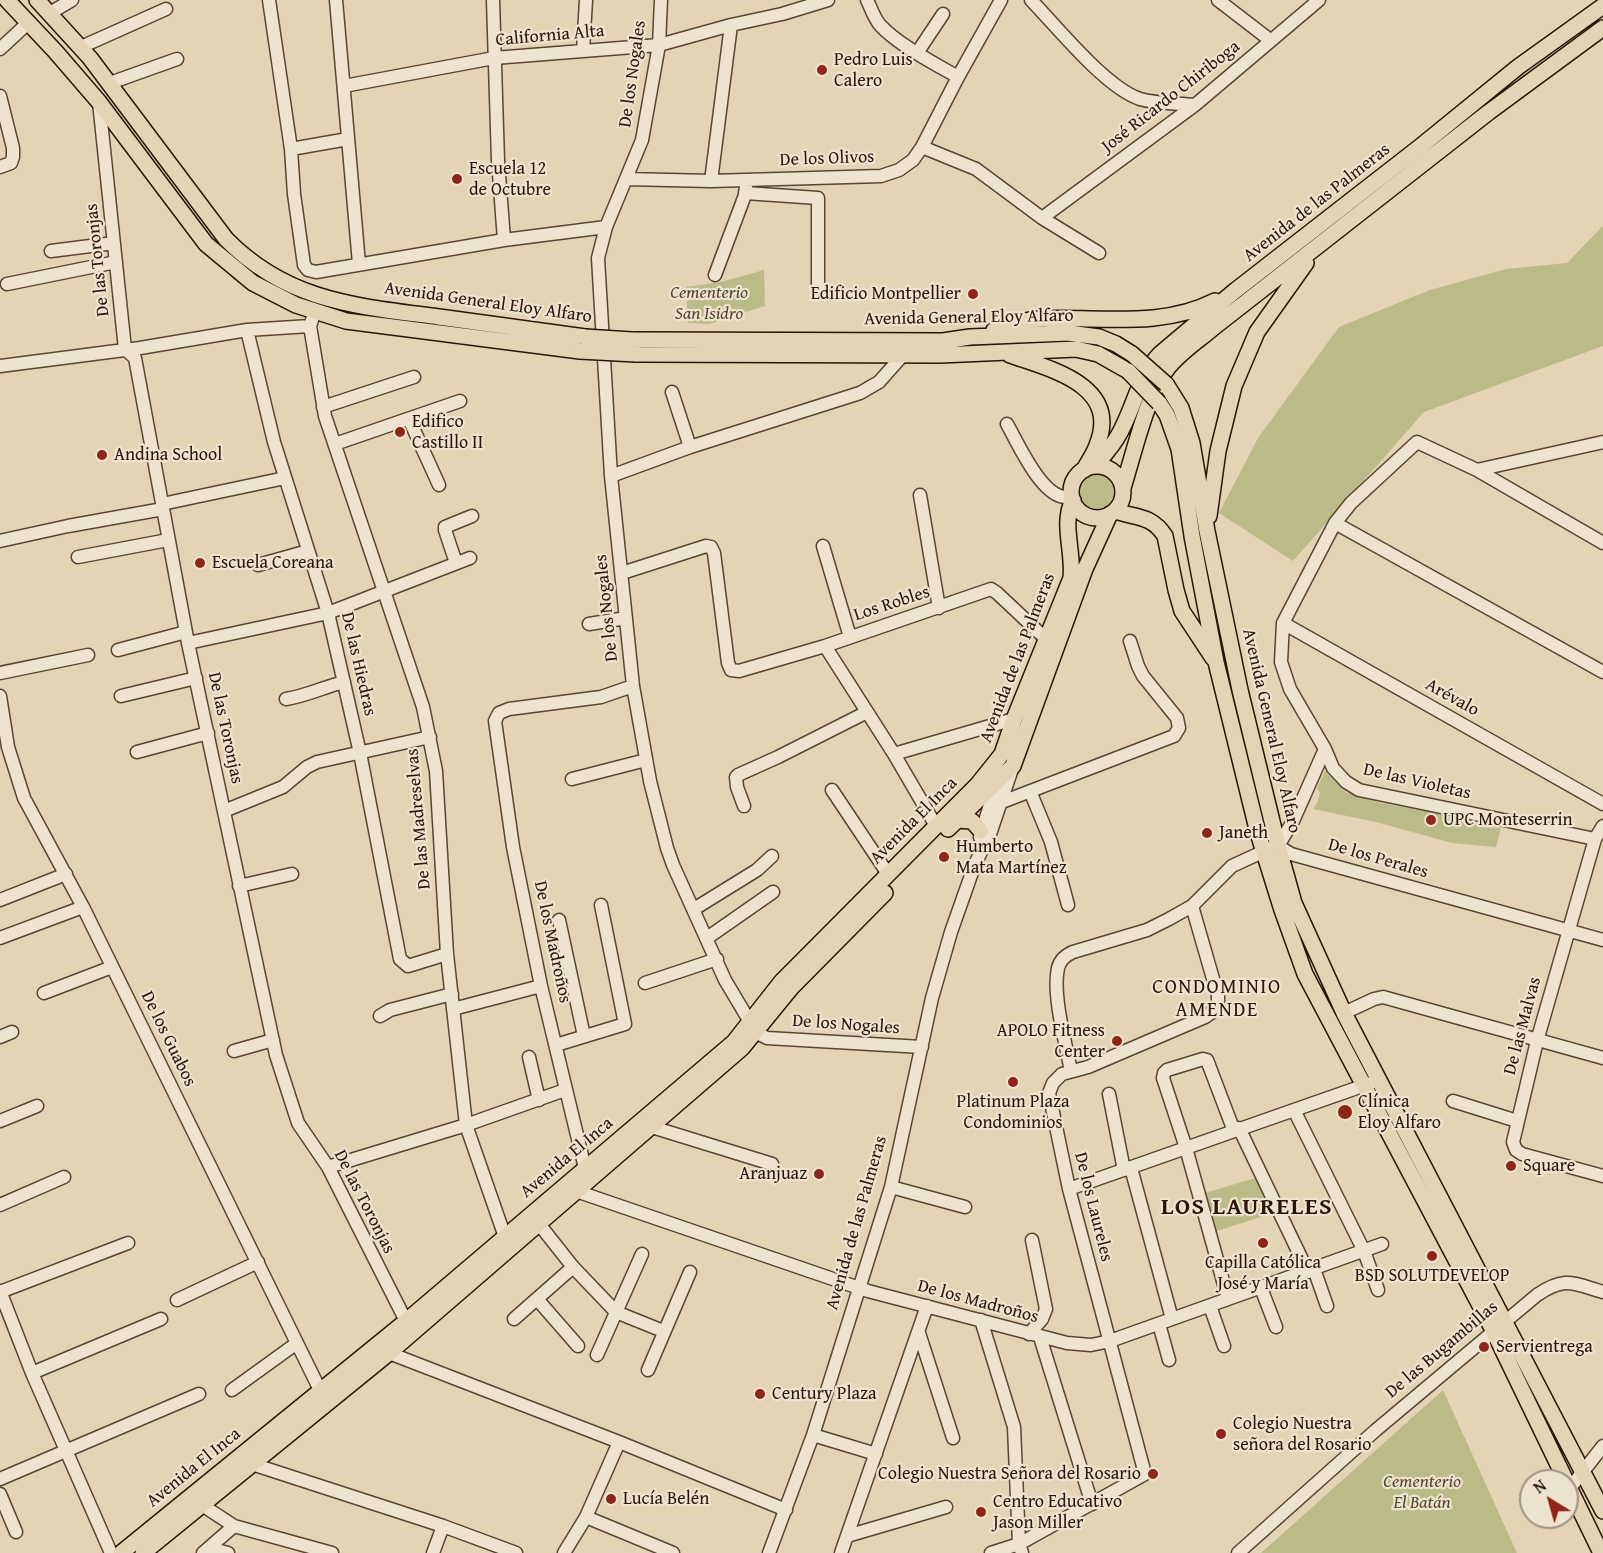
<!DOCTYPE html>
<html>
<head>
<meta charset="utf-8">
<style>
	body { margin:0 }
	#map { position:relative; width:1603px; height:1553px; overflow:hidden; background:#e3d4b5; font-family:"Gentium Book Plus",serif }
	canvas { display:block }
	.north { position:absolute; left:1519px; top:1469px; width:60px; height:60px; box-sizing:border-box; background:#ede3cf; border:2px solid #9f9180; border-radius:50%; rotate:323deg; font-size:16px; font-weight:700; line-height:24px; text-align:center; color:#291509 }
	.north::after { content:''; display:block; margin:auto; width:21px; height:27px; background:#8f2418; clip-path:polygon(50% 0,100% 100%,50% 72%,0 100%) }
</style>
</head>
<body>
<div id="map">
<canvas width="1603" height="1553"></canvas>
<div class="north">N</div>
</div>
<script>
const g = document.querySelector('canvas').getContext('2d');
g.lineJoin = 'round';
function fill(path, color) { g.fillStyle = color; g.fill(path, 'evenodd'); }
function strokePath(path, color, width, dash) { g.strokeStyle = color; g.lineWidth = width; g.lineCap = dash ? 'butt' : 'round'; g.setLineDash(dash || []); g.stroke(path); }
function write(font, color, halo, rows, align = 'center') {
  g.font = font + ' "Gentium Book Plus",serif'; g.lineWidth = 4.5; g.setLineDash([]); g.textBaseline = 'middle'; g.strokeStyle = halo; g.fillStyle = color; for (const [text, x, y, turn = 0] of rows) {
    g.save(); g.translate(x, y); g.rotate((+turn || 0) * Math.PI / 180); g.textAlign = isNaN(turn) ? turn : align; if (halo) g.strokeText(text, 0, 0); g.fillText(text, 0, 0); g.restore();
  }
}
fill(new Path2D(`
	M1603,226V346L1424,412L1293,561L1219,513L1258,438L1339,327L1430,290L1506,269L1567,263Z
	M764,270L765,306L709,324L688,323L686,287L721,282Z
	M1079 493a18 18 0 1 1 36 0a18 18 0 1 1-36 0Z
	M1325,771L1345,792L1380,803L1432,812L1483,827L1501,828L1496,847L1452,843L1376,822L1313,809L1317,803L1320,793L1317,788Z
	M1255,1178L1273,1213L1214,1232L1202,1194Z
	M1443,1390L1517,1553H1261Z`), '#bb8');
const minor = new Path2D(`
	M269,0L291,149L294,194L304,265L308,270L316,272
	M336,0L359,264
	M493,0L498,161L504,240
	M661,0L659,45L642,140L606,227L598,258L611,476L633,686L650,781L667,848L673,865L725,980L750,1022L761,1035L767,1038L922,1047
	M867,0C871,8 874,18 880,25C897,44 935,64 958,77
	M1031,0C1057,27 1106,88 1140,99C1157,104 1178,103 1195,105
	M1218,0L1270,40
	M50,13L72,0
	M81,47L166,9
	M0,49L29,22
	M583,51L586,0
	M917,53L943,14
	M110,83L177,59
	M344,86L494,58L659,45L731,25L782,14L828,0
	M0,96L13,148V157L11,163L0,167
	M99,102L125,349L135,358L188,643L276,1055L298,1123L328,1167L410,1329
	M922,147L976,169L1042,218L1099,253
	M291,149L348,139
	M626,179L711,181L881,176L899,170L913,160L922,147L958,77L1001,0
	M711,181L731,25
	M745,193L818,198V288
	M1042,218L1195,105L1319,0
	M51,251L114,243
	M316,272L504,240L606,227
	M715,275L745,195L746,186
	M7,284L116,262
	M315,311L310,326L325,416L423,707L436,771L447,954L466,1125L505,1237
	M247,330L274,442L328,613L360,753L400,959L408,966L447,954
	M0,366L140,348L247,330L310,326
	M672,392L690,447
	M323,407L414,377
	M409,419L439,485
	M1007,424C1018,443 1045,506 1072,496
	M335,444L460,401
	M1477,470L1603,442
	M611,476L690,447L860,393L879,382L903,355
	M920,495L939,608
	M162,504L285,478
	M1335,523L1603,672
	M0,541L68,526L163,509
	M823,546L850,637
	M78,557L168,540
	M456,563L445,530V527L472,516
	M258,565L308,551
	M622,573L706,546L711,547L714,553L728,663L731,670L739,671L825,646L991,589L997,593L1046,639
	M1283,623L1603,804
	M589,624L626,618
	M188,643L328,613L470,558
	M825,646L894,754L936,826
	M118,650L186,632
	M0,673L88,655
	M0,696L8,747L24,798L83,907L321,1392
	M121,696L196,678
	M286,699C306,696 324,687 344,682
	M137,752L208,733
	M894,754L1014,719
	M572,779L646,760
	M832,790L888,874
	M1030,791L1051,842L1068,905
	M1002,802L1174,736L1179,728L1177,718L1143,676L1138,666L1130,641
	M744,806L737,787L736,777L738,775L778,757L867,712
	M224,811L283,787L307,767L317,762L430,737
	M1603,826L1595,839L1537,1041L1513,1142L1516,1150L1522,1154L1603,1176
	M980,837L997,782
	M1595,839L1359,790L1346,782L1333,768L1325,749L1290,689L1281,662L1283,623L1335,523L1351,503L1417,442L1477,470L1603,543
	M1278,846L1291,854L1603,940
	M1278,846L1293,821L1325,749
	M239,886L292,874
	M0,900L66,874
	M694,909L757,870L772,856
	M559,920L584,1036
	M0,938L83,907
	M707,938L773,892
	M645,983L717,959
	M44,993L112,967
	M453,1009L541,986
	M1344,1013L1374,999L1383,997L1603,1058
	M380,1016L390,1010L452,994
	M0,1037L12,1032
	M556,1045L625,1024L601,905
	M234,1051L273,1040
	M529,1057L539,1100
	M1071,1071C1066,1044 1052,995 1058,968C1060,960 1066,955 1073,952L1147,930L1169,919L1192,906L1232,866L1271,848
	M1109,1094L1124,1170
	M1453,1101L1517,1121
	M1294,1110L1364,1251L1378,1290
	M0,1121L37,1106
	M652,1127L772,1164
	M1239,1128L1308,1272
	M328,1167L466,1125L565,1090
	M585,1168L541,986L513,847L495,721L499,713L509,709L601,697L633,686
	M1131,1168L1172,1319
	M571,1186L576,1191L868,1291L1067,1343L1091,1345L1110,1341L1382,1244
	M891,1187L965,1207
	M1069,1189L1371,1083
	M0,1205L64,1177
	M539,1224L573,1267L616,1312L663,1331
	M1314,1269L1327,1306
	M1261,1288L1276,1327
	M0,1291L32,1373L111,1553
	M0,1292L128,1243
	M537,1299L578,1346
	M1228,1299L1186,1148L1163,1078L1164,1073L1167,1070L1203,1059L1207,1060L1234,1131
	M177,1300L258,1262
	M1210,1306L1224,1346
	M514,1319L573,1267
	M981,1320L1014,1427L1019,1544L1022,1553
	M1159,1324L1169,1360
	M919,1333L953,1438
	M1029,1334L1042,1319L1046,1309L1032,1240
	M1040,1337L1092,1504
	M389,1353L619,1442L786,1510
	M597,1355L642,1254
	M648,1370L690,1272
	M32,1373L161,1319
	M232,1390L297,1343
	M813,1435L876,1454
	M248,1459L252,1464L443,1526L516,1553
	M0,1479L199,1394
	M1570,1488L1603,1446
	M0,1494L16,1532
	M202,1505L234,1526L332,1553
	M586,1517L673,1553
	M847,1536L946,1507
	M209,1548L228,1553
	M203,1553L234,1526
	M433,1553L443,1526
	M564,1553L586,1517L619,1442
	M769,1553L813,1435L891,1187L932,998L951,932L975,864L990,834L1013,766
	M841,1553L927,1306
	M991,1553L1019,1544L1145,1474L1069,1189L1049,1093L1053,1083L1062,1074L1088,1067L1205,1017L1218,1008V996L1192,906
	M1238,1553L1376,1430L1537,1295C1565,1276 1572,1283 1603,1292`);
const major = new Path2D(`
	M7,0L55,51L99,102L206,244L253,283L296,305L346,321L580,351
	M37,0L90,58L226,239C288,302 357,306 439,317C488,324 536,330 585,337
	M994,330C1009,325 1024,320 1039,319C1098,316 1160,329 1215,301
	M632,340L943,341L970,337L1068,333L1099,337L1116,344L1132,354
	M636,354L940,355L1076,349L1098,354L1128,371
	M1010,355C1050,369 1121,385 1097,445C1094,454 1088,462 1084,470
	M1166,384L1181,408L1192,443L1207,531L1240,690L1278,846L1294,903L1344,1013L1603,1511
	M1159,403L1167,415L1179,449L1192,536L1216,662L1258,833L1282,910L1305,974L1493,1330L1566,1481
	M1095,466C1103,456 1112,447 1118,436C1134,409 1138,377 1160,354L1236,290L1421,146L1518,67L1603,6
	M1071 492a26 26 0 1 1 52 0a26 26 0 1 1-52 0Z
	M1123,488C1133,456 1147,395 1167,369C1179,353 1198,341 1213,328L1489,112L1603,28
	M1115,511C1136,518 1152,515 1165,536L1176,590L1182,611L1213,658
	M1209,516L1218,451L1234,386L1257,332L1306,263
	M957,820L972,821L981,831
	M948,829L1013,766L1085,569L1110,514
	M1567,1483L1601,1553
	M121,1553L405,1322L734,1042L782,981L978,784L1002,754L1014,719L1071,578C1074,552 1061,523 1073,500
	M143,1553L389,1353L742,1048L791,988L885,893`);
strokePath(minor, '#584534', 15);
strokePath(major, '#291509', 18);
strokePath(minor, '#ede3cf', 12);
strokePath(major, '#e3d4b5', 15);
const majorBridge = new Path2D(`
	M585,337L632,340
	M580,351L636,354
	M1132,354L1166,384
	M1128,371L1159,403`);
strokePath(majorBridge, '#291509', 18, []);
strokePath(majorBridge, '#e3d4b5', 15);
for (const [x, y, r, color] of [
	[822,70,6,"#8f2418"],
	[457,179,6,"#8f2418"],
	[973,294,6,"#8f2418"],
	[400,432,6,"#8f2418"],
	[102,455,6,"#8f2418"],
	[200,563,6,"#8f2418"],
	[1431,820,6,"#8f2418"],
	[1207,833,6,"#8f2418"],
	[944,857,6,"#8f2418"],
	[1117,1041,6,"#8f2418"],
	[1013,1082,6,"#8f2418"],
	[1345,1112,8,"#8f2418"],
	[1511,1166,6,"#8f2418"],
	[819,1174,6,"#8f2418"],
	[1263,1243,6,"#8f2418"],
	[1432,1256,6,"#8f2418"],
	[1484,1347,6,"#8f2418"],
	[760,1394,6,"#8f2418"],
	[1221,1434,6,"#8f2418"],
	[1153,1474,6,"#8f2418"],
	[611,1499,6,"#8f2418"],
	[981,1512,6,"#8f2418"]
]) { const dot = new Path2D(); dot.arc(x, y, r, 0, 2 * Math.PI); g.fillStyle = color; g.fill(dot); strokePath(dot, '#ede3cf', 2); }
write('18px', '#291509', '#ede3cf', [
	["California Alta",550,36,-5],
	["De los Nogales",633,74,-82],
	["José Ricardo Chiriboga",1171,97,-38],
	["De los Olivos",827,159,-2],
	["Avenida de las Palmeras",1317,203,-38],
	["De las Toronjas",98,260,-96],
	["Avenida General Eloy Alfaro",488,303,8],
	["Avenida General Eloy Alfaro",969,318,-1],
	["Los Robles",892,604,-18],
	["De los Nogales",607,608,-96],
	["Avenida de las Palmeras",1018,658,-69],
	["De las Hiedras",358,664,77],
	["Arévalo",1452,698,29],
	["De las Toronjas",225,728,78],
	["Avenida General Eloy Alfaro",1271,731,77],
	["De las Violetas",1417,782,13],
	["De las Madreselvas",419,819,-95],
	["Avenida El Inca",914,821,-45],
	["De los Perales",1378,859,16],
	["De los Madroños",552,942,78],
	["De los Nogales",846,1025,4],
	["De las Malvas",1523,1026,-75],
	["De los Guabos",168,1039,64],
	["Avenida El Inca",567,1158,-40],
	["De las Toronjas",364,1202,63],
	["De los Laureles",1093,1207,76],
	["Avenida de las Palmeras",857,1223,-74],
	["De los Madroños",978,1302,15],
	["De las Bugambillas",1442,1350,-40],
	["Avenida El Inca",194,1468,-39]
]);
write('18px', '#291509', '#ede3cf', [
	["Pedro Luis",834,60],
	["Calero",834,81],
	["Escuela 12",469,169],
	["de Octubre",469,190],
	["Edificio Montpellier",961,294,"right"],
	["Edifico",412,422],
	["Castillo II",412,443],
	["Andina School",114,455],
	["Escuela Coreana",212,563],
	["UPC Monteserrin",1443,820],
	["Janeth",1219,833],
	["Humberto",956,847],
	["Mata Martínez",956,868],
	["APOLO Fitness",1105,1031,"right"],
	["Center",1105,1052,"right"],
	["Platinum Plaza",1013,1102,"center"],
	["Condominios",1013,1123,"center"],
	["Clínica",1358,1102],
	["Eloy Alfaro",1358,1123],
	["Square",1523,1166],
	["Aranjuaz",807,1174,"right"],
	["Capilla Católica",1263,1263,"center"],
	["José y María",1263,1284,"center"],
	["BSD SOLUTDEVELOP",1432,1276,"center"],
	["Servientrega",1496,1347],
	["Century Plaza",772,1394],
	["Colegio Nuestra",1233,1424],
	["señora del Rosario",1233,1445],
	["Colegio Nuestra Señora del Rosario",1141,1474,"right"],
	["Lucía Belén",623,1499],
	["Centro Educativo",993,1502],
	["Jason Miller",993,1523]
], 'left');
write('italic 18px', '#55472f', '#ede3cf', [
	["Cementerio",709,293],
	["San Isidro",709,314],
	["Cementerio",1422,1482],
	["El Batán",1422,1503]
]);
g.letterSpacing = '1.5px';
write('20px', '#291509', '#ede3cf', [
	["CONDOMINIO",1217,988],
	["AMENDE",1217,1011]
]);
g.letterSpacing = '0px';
g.letterSpacing = '1.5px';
write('bold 24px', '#291509', '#ede3cf', [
	["LOS LAURELES",1247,1208]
]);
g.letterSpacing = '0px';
</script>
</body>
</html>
